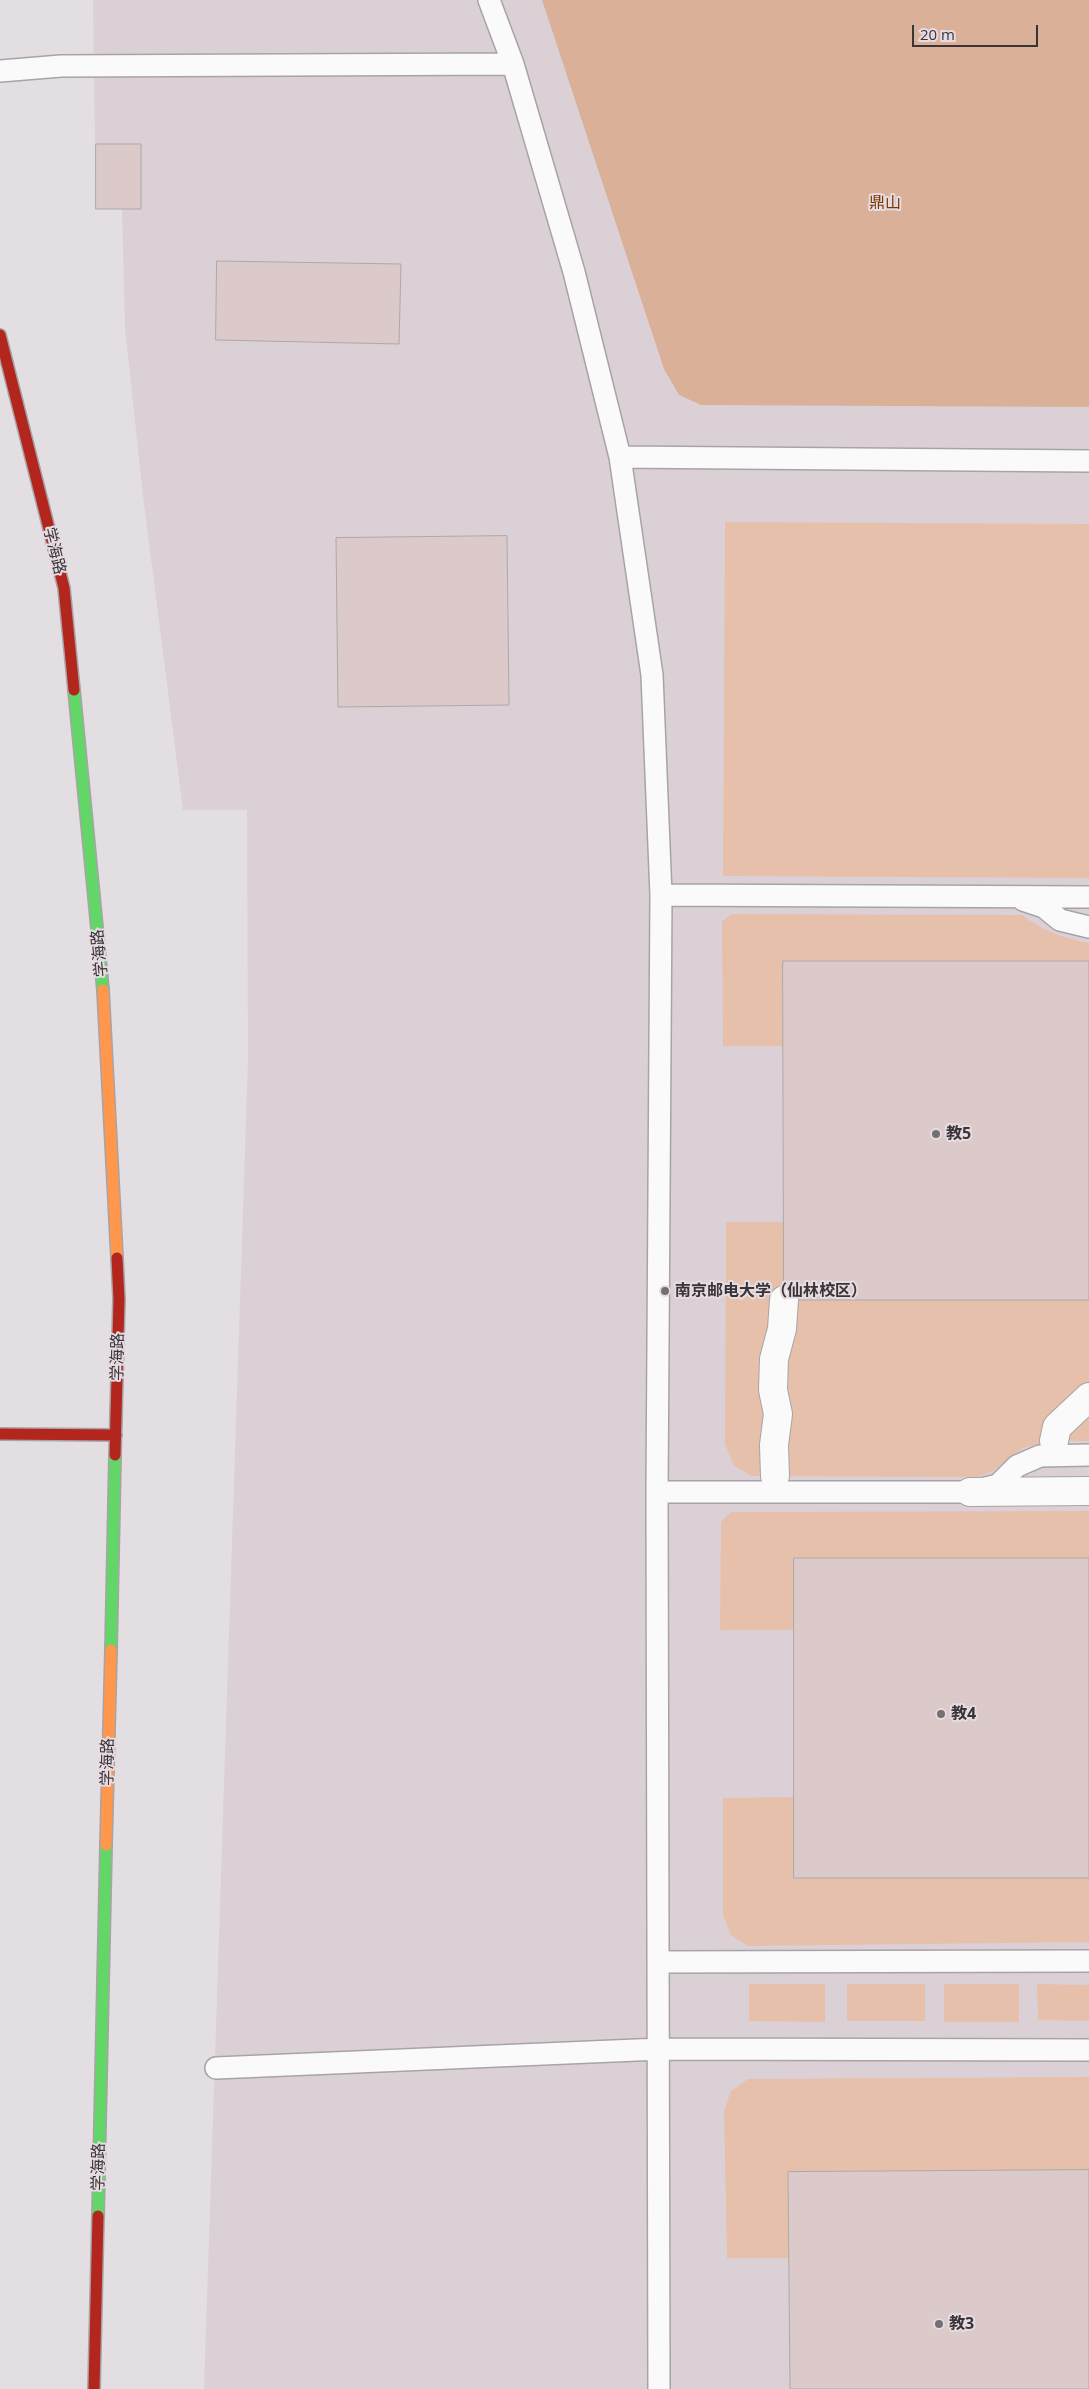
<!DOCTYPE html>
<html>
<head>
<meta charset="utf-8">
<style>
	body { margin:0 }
	#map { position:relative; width:1089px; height:2389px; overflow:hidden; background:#e3dee1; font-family:"Open Sans",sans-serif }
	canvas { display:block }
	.scale { position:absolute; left:912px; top:25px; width:126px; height:22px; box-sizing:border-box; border:2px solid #393437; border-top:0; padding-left:6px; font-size:15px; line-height:18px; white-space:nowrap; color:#393437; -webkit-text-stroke:4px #e6dbe1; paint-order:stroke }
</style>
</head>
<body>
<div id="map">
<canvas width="1089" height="2389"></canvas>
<div class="scale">20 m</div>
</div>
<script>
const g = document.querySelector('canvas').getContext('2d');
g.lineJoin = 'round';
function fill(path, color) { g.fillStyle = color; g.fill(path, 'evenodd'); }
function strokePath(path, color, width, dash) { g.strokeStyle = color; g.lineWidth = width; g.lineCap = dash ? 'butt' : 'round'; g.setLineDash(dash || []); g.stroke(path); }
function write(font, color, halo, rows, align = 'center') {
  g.font = font + ' "Open Sans","Noto Sans SC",sans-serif'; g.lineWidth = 4; g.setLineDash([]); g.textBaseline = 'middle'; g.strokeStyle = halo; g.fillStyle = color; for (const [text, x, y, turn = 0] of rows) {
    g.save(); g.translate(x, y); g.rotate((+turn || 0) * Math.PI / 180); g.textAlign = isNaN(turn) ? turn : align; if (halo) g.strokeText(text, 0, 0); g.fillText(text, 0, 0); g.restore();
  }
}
fill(new Path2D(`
	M93,0H1089V2389H204L248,1059L247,810H183L143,496L125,329L122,209H96Z`), '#dbd0d6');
fill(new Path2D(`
	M725,522L1089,524V878L723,876Z
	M731,914L1022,915C1043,931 1063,938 1089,943V961H783V1046H723L722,922Z
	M726,1222H784V1300H1089V1441H1054L1023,1448L993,1471L977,1477L752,1476L734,1466L725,1444Z
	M1089,1511V1558H794V1630H720L721,1522L731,1512Z
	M794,1797V1878H1089V1942L748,1946L731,1935L723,1915V1798Z
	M749,1984H825V2022L749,2021Z
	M847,1984H925V2021H847Z
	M944,1984H1019V2022H944Z
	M1037,1984L1089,1985V2021L1038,2020Z
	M1089,2077V2170L788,2172L789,2258H727L724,2111L731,2091L748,2079Z`), '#e7c0ac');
fill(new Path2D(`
	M542,0H1089V407L701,405L679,395L664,369Z`), '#dbb099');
const building = new Path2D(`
	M96,144H141V209H96Z
	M217,261L401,264L399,344L216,340Z
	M507,536L509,705L338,707L336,538Z
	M783,961H1089V1300H784Z
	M794,1558H1089V1878H794Z
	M1089,2170V2389H790L788,2172Z`);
fill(building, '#dcc9ca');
strokePath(building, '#ada9aa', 1);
const lane = new Path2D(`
	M513,64L574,272L620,457L652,675L661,895L657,1492L659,2389
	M0,71L61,66L513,64L489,0
	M620,457L1089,461
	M661,895L1089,897
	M1023,900L1044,907L1060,920L1089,927
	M657,1492H970L998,1485L1017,1466L1040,1456L1089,1455
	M658,1962L1089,1961
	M216,2068L660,2049L1089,2050`);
const street = new Path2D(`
	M1054,1441L1057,1427L1089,1397
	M775,1476L774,1445L778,1414L773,1390L774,1359L782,1329L784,1300
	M970,1492L1089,1491`);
const fast = new Path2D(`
	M74,690L103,990
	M111,1650L115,1455
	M98,2216L106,1845`);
const slow = new Path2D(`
	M103,990L117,1258
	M106,1845L111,1650`);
const jam = new Path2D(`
	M0,335L64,588L74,690
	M0,1434L116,1435
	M115,1455L119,1299L117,1258
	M94,2389L98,2216`);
strokePath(lane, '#a8a3a6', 24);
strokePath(street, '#a8a3a6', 30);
strokePath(fast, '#a8a3a6', 14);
strokePath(slow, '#a8a3a6', 14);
strokePath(jam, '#a8a3a6', 14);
strokePath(lane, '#fbfafa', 21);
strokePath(street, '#fbfafa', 28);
strokePath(fast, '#63d668', 11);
strokePath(slow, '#ff974d', 11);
strokePath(jam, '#b3261e', 11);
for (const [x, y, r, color] of [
	[936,1134,5,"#747072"],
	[665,1291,5,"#747072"],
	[941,1714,5,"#747072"],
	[939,2324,5,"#747072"]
]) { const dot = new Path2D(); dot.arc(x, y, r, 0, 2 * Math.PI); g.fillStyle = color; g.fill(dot); strokePath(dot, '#e6dbe1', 2); }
write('16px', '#7a3800', '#e6dbe1', [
	["鼎山",885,203]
]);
write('16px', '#393437', '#e6dbe1', [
	["学海路",54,551,76],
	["学海路",100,953,-95],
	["学海路",118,1357,-89],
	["学海路",108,1762,-89],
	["学海路",99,2167,-89]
]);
write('bold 16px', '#393437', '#e6dbe1', [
	["教5",946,1134],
	["南京邮电大学（仙林校区）",675,1291],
	["教4",951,1714],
	["教3",949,2324]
], 'left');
</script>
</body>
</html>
